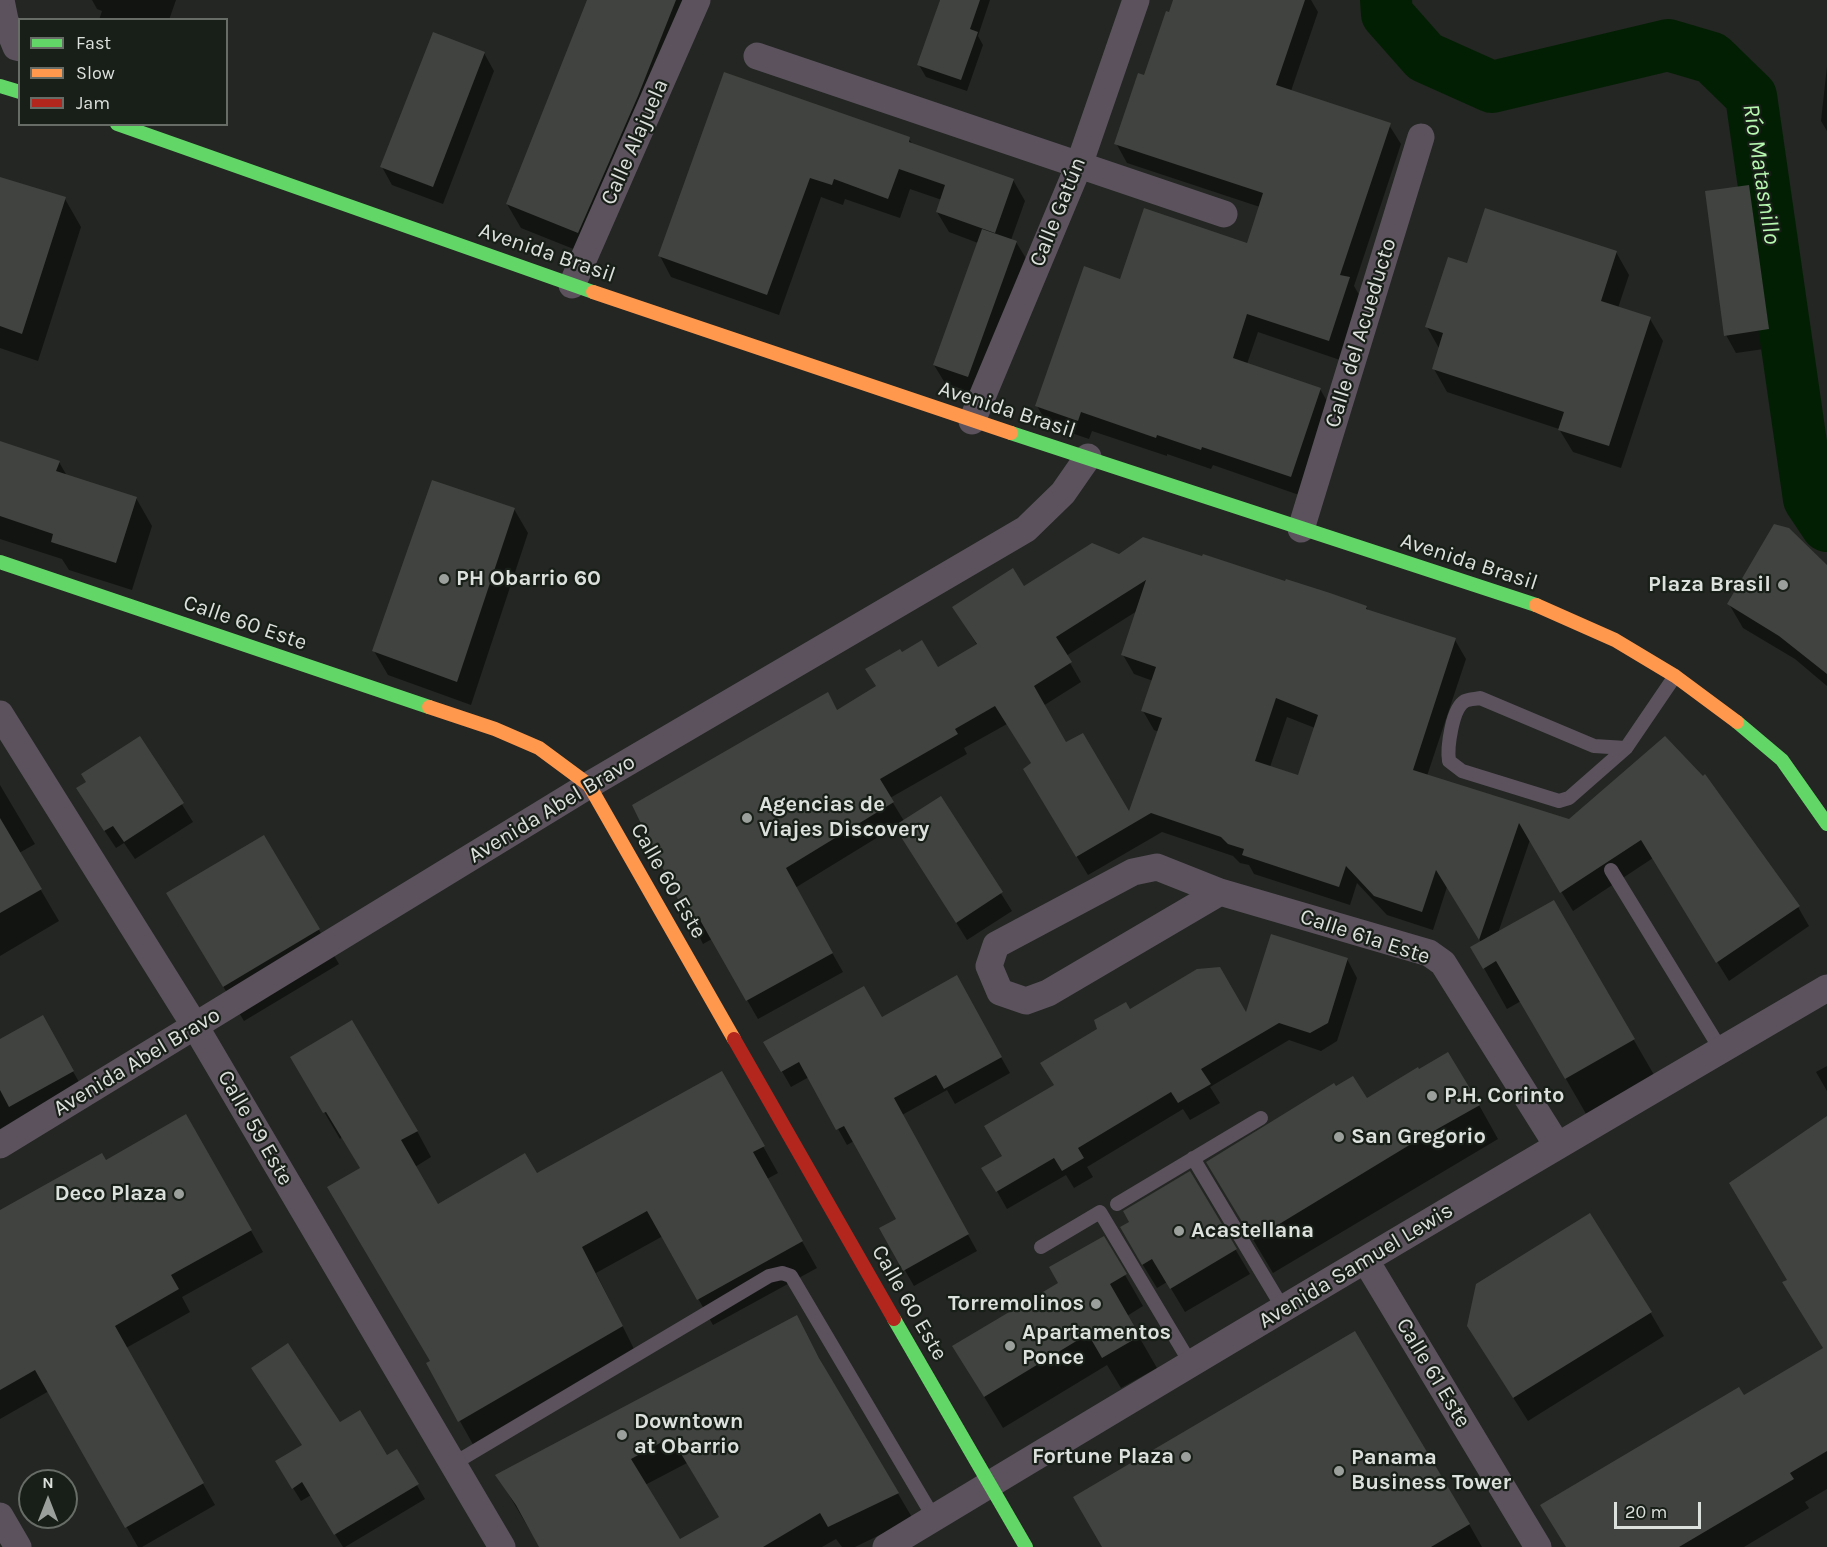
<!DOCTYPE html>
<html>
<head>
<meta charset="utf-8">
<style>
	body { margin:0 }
	#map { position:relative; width:1827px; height:1547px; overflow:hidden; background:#232622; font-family:Karla,sans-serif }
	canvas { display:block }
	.legend { position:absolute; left:18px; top:18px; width:210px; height:108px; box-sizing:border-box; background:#181e18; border:2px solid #676c67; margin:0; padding:8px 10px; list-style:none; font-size:18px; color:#dde1dd }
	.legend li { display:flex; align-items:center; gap:12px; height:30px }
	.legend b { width:30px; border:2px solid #676c67 }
	.north { position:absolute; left:18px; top:1469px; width:60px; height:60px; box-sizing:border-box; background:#181e18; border:2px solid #676c67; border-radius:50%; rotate:0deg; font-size:16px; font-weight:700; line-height:24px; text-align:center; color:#dde1dd }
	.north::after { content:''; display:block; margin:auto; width:21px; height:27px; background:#9ca09c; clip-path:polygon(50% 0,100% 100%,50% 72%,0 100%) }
	.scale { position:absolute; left:1614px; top:1502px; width:87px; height:27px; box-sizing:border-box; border:3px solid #dde1dd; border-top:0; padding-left:8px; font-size:18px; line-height:21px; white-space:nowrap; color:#dde1dd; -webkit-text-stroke:4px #181e18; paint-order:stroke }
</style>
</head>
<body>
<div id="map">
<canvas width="1827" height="1547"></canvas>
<ul class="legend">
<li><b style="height:8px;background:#63d668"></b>Fast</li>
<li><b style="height:8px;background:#ff974d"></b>Slow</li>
<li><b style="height:8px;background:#b3261e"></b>Jam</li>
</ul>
<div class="north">N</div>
<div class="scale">20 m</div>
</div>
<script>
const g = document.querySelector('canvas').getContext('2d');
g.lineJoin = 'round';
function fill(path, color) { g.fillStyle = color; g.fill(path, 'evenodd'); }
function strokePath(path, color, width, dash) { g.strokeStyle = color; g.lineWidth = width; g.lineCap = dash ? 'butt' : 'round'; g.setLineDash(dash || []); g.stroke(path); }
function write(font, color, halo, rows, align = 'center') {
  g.font = font + ' Karla,sans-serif'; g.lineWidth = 4.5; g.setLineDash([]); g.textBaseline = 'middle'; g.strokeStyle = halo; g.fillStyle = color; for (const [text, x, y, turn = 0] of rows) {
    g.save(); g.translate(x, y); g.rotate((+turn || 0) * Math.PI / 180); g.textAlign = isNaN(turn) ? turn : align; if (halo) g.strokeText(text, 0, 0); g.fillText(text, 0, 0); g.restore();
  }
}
fill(new Path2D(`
	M92,0H176L169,20H99L102,11L97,9Z
	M589,0H699L591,256L521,228L507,204Z
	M940,0H990L978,36L983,45L967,91L926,77L919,65Z
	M1174,0H1311L1318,12L1291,91L1389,125L1401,144L1354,286L1361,298L1340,360L1258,332L1247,364L1320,389L1331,408L1302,496L1213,465L1211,469L1167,454V456L1092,431L1089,439L1048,425L1037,406L1121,280L1248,245L1260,207L1127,163L1116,143L1145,77Z
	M484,53L494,71L443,204L392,185L382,167Z
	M1827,66V131L1821,121Z
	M725,73L909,139L913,145L1013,180L1025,201L1011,240L1016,242L1027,260L978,395L945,383L934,365L978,243L949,232L937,212L942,200L910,189L900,218L845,199L843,205L821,197L779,315L671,277L660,256Z
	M0,180L65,199L81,227L38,361L0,348Z
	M1749,186L1759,204L1778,347L1736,353L1726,335Z
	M1616,252L1629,275L1618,308L1650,319L1663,341L1621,468L1573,452L1559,429L1447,392L1434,369L1440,350L1427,327L1468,265Z
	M0,443L59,462L67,476L136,498L152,526L132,590L69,570L62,559L0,539Z
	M514,509L528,533L471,705L388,675L374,651Z
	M1119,555L1366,607L1369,611L1455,640L1466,659L1427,776L1570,821L1665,738L1798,907L1809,926L1729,981L1653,858L1573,911L1530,840L1498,933L1554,902L1657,1080L1589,1119L1521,1001L1507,1009L1472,947L1481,942L1447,887L1433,930L1387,915L1357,883L1350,905L1254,874L1249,865L1240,863L1233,856L1162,832L1088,875L1035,788L1032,764L1007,724L964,748L967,754L890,798L904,821L941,798L1012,911L967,940L896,826L795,888L843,972L758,1019L712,939L703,944L634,806L838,712L937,669L977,645L954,608L1023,588ZM1137,611L1123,655L1134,674L1153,681L1143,711L1154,730L1159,732L1130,814L1066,744L1043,706L1081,682L1066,656ZM1287,717L1315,728L1299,777L1270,767Z
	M1827,567V686L1795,659L1743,628L1729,604Z
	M140,738L193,822L135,859L124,843L116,848L88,806V782Z
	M0,785L35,844L19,853L59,921L0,956Z
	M188,928L319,930L339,964L244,1021Z
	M1347,959L1357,978L1337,1041L1321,1051L1289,1040L1210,1087L1220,1103L1190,1120L1183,1109L1087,1167L1093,1177L1074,1188L1066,1175L1007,1209L984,1168L1003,1157L1055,1086L1130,1011L1247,1015Z
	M956,978L1010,1073L955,1104L947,1090L902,1115L977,1251L914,1286L881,1229L898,1220L854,1141L847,1145L809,1077L791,1087L765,1042L881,1019Z
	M42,1017L83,1089L0,1136V1040Z
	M292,1057L417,1131L431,1157L415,1167L438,1206L536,1175L722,1073L778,1173L767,1179L817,1268L713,1325L663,1236L596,1273L636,1353L475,1448L428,1364L432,1362L361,1169L342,1137L340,1139Z
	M1827,1066V1091L1816,1072Z
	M1366,1100L1479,1105L1498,1139L1273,1273L1227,1196Z
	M186,1116L263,1252L182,1297L190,1312L126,1348L215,1505L142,1547H138L49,1391L0,1419V1212L105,1162Z
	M1827,1118V1489L1805,1502L1809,1508L1744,1547H1567L1743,1397L1824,1349L1788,1280Z
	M1190,1173L1250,1274L1185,1312L1167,1282L1157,1288L1135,1252L1131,1222Z
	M1125,1275L1143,1306L1127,1316L1157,1368L1121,1388L1107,1365L1003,1428L954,1347Z
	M1650,1312L1664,1336L1528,1421L1483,1350Z
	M811,1343L831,1380L913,1519L855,1547H842L836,1539L822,1547H540L497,1475ZM687,1463L720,1518L680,1541L645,1485Z
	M397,1451L425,1499L345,1547H343L311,1495L301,1501L277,1462L386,1457Z
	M1469,1524L1482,1547H1103Z`), '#0007');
strokePath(new Path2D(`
	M1386,0L1387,14L1425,57L1492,87L1668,45L1712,58L1751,96L1809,499L1827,526`), '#031f03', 52);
fill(new Path2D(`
	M587,0H676L638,96L578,233L506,204Z
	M940,0H980L970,29L978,32L961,80L917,65Z
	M1173,0H1305L1276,85L1391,123L1340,275L1350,277L1329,341L1247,314L1233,358L1321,388L1291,477L1202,447L1201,450L1157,435L1156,438L1081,412L1078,421L1035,406L1084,266L1120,279L1144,208L1247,243L1263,193L1114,144L1138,73L1144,75L1166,11L1169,12Z
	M433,32L485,52L433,187L380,167Z
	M724,72L910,137L909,142L1014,179L995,233L936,212L945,185L899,169L888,199L834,179L832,185L810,178L767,295L658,256Z
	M0,177L66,197L22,334L0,326Z
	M1749,185L1769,329L1724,336L1705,191Z
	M1485,208L1617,251L1601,301L1651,317L1609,446L1558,430L1564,412L1432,369L1443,333L1425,327L1448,257L1467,263Z
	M982,229L1017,241L968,377L933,365Z
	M0,441L60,461L56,471L137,497L116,563L51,542L53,534L0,516Z
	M432,480L515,508L457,682L372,651Z
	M1774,524L1789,528L1827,565V674L1779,636L1727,604Z
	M1143,537L1202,556L1203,554L1285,581L1286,579L1330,593L1367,606L1366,609L1456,638L1413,770L1569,819L1665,736L1703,776L1705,774L1800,906L1716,963L1641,840L1560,893L1519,823L1479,940L1436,870L1422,912L1374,896L1346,866L1339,887L1242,855L1244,849L1228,844L1221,837L1151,813L1076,857L1023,769L1031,763L995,706L955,729L958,734L880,779L894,802L786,868L833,953L746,1001L700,920L691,926L632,805L828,692L837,710L876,686L865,669L900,649L902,652L922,640L938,667L977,644L952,607L1013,568L1024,586L1092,543L1119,554ZM1146,580L1121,655L1156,667L1141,711L1162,718L1129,811L1083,733L1066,742L1034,686L1072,662L1056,637ZM1276,698L1318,715L1298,775L1255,761Z
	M140,736L184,803L124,842L113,826L104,831L76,788L86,782L81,774Z
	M941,796L1003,892L956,923L894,826Z
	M0,818L42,889L0,913Z
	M264,835L320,929L223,987L166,893Z
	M1554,900L1635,1039L1565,1079L1496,961L1483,969L1470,947Z
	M1271,934L1348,958L1328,1023L1310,1033L1279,1023L1201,1069L1211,1084L1178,1103L1171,1092L1078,1148L1084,1158L1062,1171L1054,1158L996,1192L981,1168L1002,1156L984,1126L1054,1085L1040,1063L1097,1029L1094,1020L1126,1002L1130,1009L1197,969L1220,967L1246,1012Z
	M957,975L1002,1057L944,1089L936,1075L894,1098L969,1234L903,1271L879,1228L896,1219L844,1126L836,1130L799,1062L781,1072L763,1042L864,986L882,1017Z
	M43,1015L74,1071L9,1107L0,1090V1039Z
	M352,1020L418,1131L401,1140L438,1204L525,1153L537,1173L722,1071L765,1146L753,1152L803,1241L697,1300L647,1211L582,1247L623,1326L458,1422L426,1363L430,1361L327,1187L360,1168L326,1112L323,1113L290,1057Z
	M1448,1052L1480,1105L1416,1141L1253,1240L1206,1162L1334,1083L1336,1086L1353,1076L1367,1098L1418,1067L1419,1069Z
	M186,1114L252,1230L171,1275L179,1289L115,1326L204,1483L125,1528L35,1370L0,1390V1210L102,1153L106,1160Z
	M1827,1116V1451L1790,1473L1794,1479L1679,1547H1566L1540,1505L1739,1387L1744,1395L1823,1348L1782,1282L1787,1280L1729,1183Z
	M1190,1171L1237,1249L1170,1289L1152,1259L1142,1265L1120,1227L1129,1222L1123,1211Z
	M1590,1213L1652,1312L1513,1398L1467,1326L1476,1284Z
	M1104,1236L1127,1274L1110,1284L1140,1336L1102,1358L1088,1334L984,1397L952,1346L1058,1283L1049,1267Z
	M797,1315L819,1358L899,1493L828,1527L820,1513L763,1547H539L516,1505L495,1475ZM671,1437L719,1517L680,1539L631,1459Z
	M1355,1331L1470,1524L1431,1547H1102L1073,1497Z
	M288,1343L340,1422L360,1410L387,1455L397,1449L419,1484L334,1535L302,1482L292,1489L275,1461L302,1445L251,1368Z`), '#40433f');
strokePath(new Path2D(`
	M1626,748L1594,746L1480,698C1476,699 1469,699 1465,701C1452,708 1447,748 1449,761L1462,771L1559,801L1569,798L1626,748L1675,676
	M1611,870L1721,1050
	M1193,1158L1284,1310
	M1117,1204L1261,1118
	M1041,1247L1100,1212L1191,1364
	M453,1464L769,1276L782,1273L791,1276L934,1518`), '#5b525d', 14);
strokePath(new Path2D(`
	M1,0L5,20L16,47L20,48
	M757,56L1224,214
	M572,285L697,0
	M972,421L1079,165L1136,0
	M1301,529L1421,137
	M0,714L195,1026L502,1547
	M1220,892L1048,993L1026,1001L1000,992L989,966L996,945L1133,872L1157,867L1220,892L1429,953L1443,963L1557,1145
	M0,1145L589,785L1026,529L1063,493L1088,457
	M1366,1261L1538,1547
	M0,1516L18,1547
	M886,1547C1198,1358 1512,1172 1827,988`), '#5b525d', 27);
strokePath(new Path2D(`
	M0,86L20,92
	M117,124L593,292
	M1011,433L1536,605
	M0,562L429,707
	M1737,722L1782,760L1827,824
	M894,1319L1026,1547`), '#63d668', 14);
strokePath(new Path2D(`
	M593,292L1011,433
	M1536,605L1615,640L1675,676L1737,722
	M429,707L495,729L539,748L589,785L734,1039`), '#ff974d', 14);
strokePath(new Path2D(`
	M734,1039L894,1319`), '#b3261e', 14);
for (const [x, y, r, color] of [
	[444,579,6,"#9ca09c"],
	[1783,585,6,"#9ca09c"],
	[747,818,6,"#9ca09c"],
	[1432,1096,6,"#9ca09c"],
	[1339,1137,6,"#9ca09c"],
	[179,1194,6,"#9ca09c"],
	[1179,1231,6,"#9ca09c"],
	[1096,1304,6,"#9ca09c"],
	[1010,1346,6,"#9ca09c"],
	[622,1435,6,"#9ca09c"],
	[1186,1457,6,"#9ca09c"],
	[1339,1471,6,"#9ca09c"]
]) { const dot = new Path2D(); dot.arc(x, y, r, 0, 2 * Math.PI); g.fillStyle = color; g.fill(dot); strokePath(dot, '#181e18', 2); }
write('22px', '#dde1dd', '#181e18', [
	["Calle Alajuela",635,142,-66],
	["Calle Gatún",1058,212,-68],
	["Avenida Brasil",547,253,19],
	["Calle del Acueducto",1361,333,-73],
	["Avenida Brasil",1007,410,18],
	["Avenida Brasil",1469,562,18],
	["Calle 60 Este",245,623,19],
	["Avenida Abel Bravo",552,809,-31],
	["Calle 60 Este",668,881,60],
	["Calle 61a Este",1365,937,18],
	["Avenida Abel Bravo",137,1062,-31],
	["Calle 59 Este",255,1128,60],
	["Avenida Samuel Lewis",1356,1266,-31],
	["Calle 60 Este",909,1303,60],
	["Calle 61 Este",1433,1373,59]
]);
write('bold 22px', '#dde1dd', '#181e18', [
	["PH Obarrio 60",456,579],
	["Plaza Brasil",1771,585,"right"],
	["Agencias de",759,805],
	["Viajes Discovery",759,830],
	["P.H. Corinto",1444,1096],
	["San Gregorio",1351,1137],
	["Deco Plaza",167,1194,"right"],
	["Acastellana",1191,1231],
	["Torremolinos",1084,1304,"right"],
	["Apartamentos",1022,1333],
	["Ponce",1022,1358],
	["Downtown",634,1422],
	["at Obarrio",634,1447],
	["Fortune Plaza",1174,1457,"right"],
	["Panama",1351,1458],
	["Business Tower",1351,1483]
], 'left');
write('italic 24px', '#b6f8af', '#181e18', [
	["Río Matasnillo",1761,174,81]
]);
</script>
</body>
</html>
